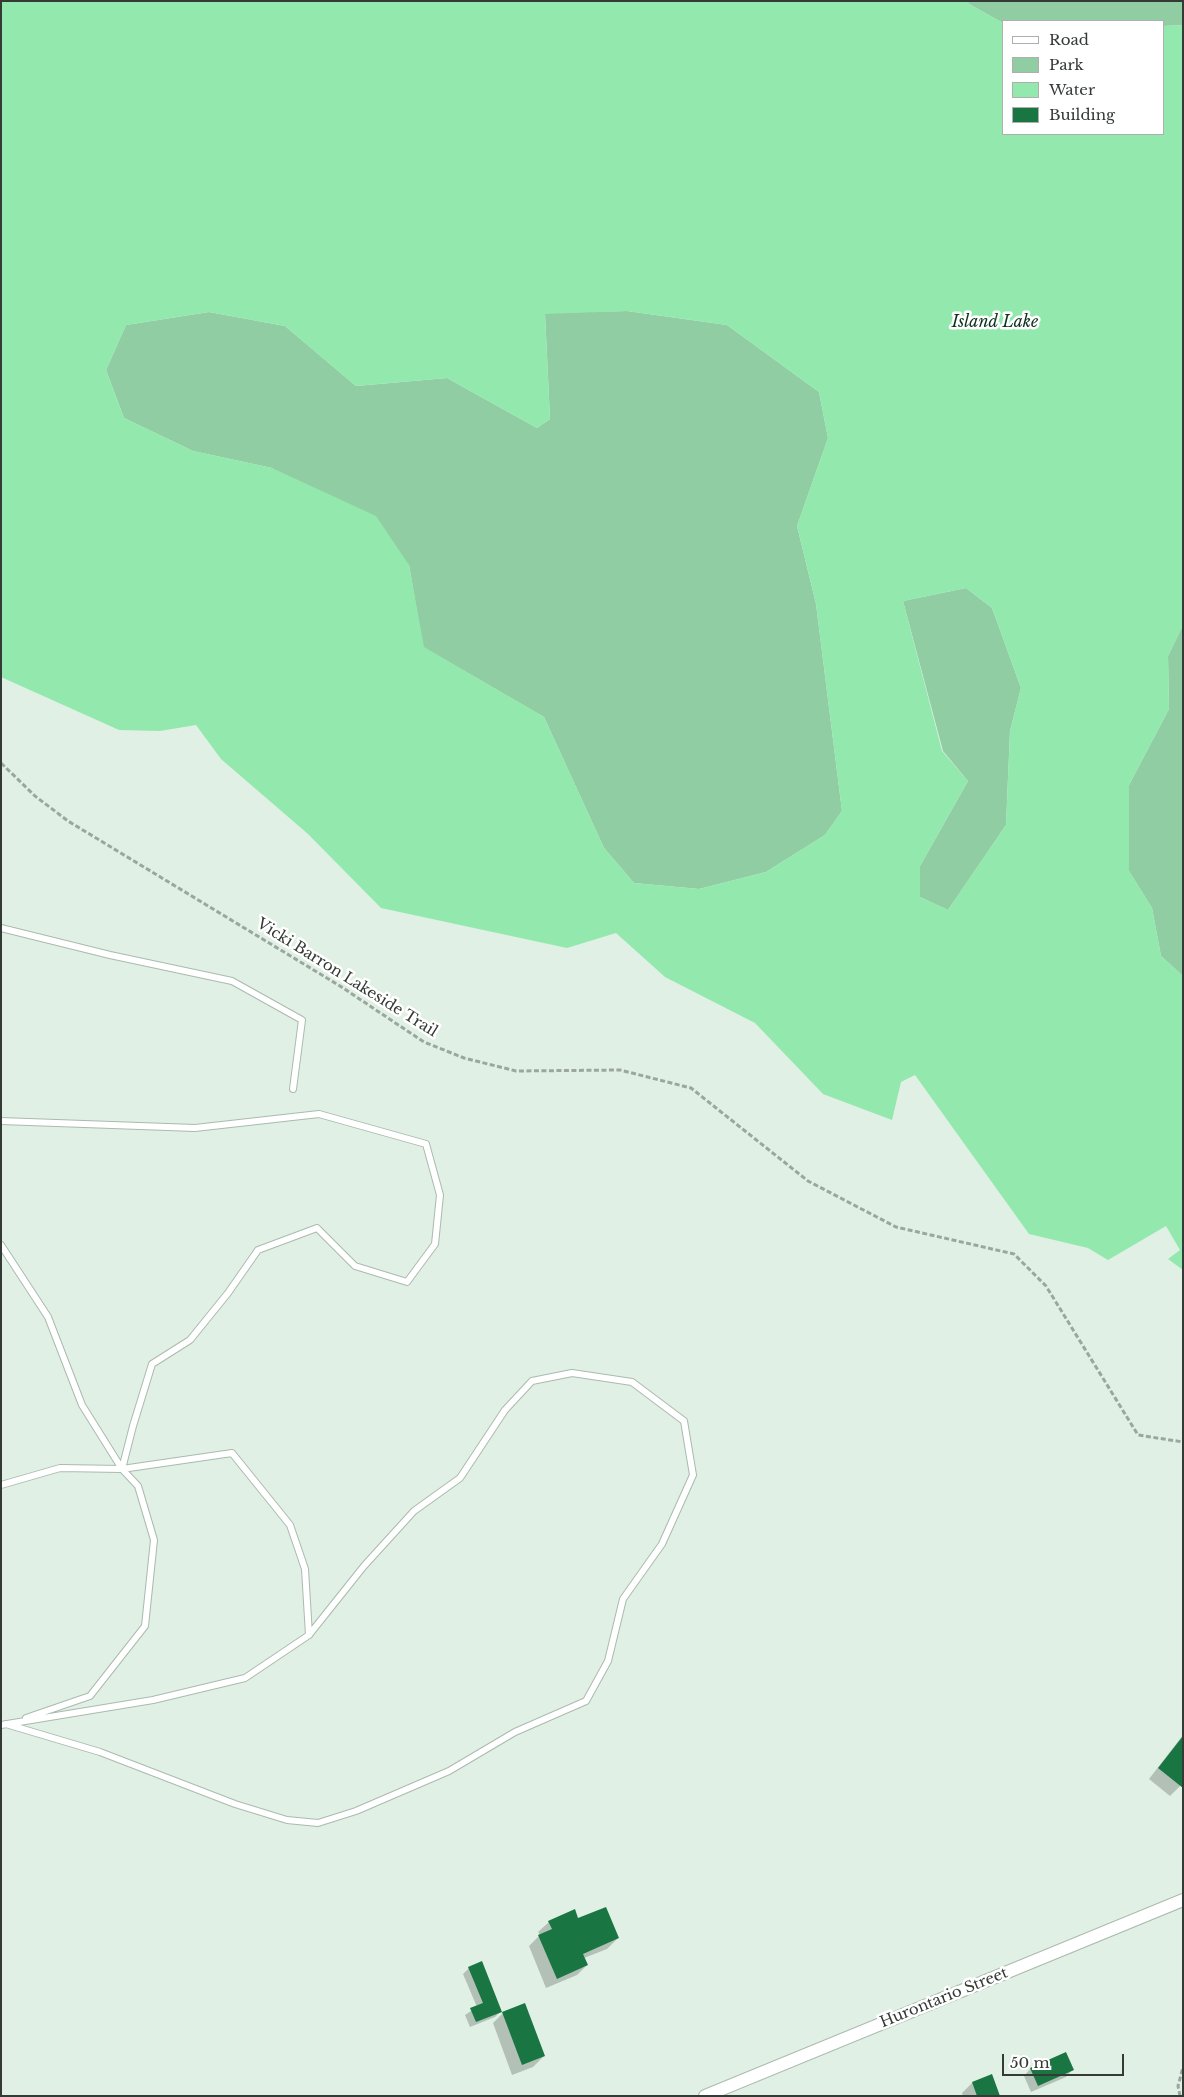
<!DOCTYPE html>
<html>
<head>
<meta charset="utf-8">
<style>
	body { margin:0 }
	#map { position:relative; width:1184px; height:2097px; overflow:hidden; background:#e0f0e4; font-family:"Libre Baskerville",serif }
	canvas { display:block }
	.frame { position:absolute; inset:0; border:2px solid #343a35; pointer-events:none }
	.legend { position:absolute; left:1002px; top:20px; width:162px; height:115px; box-sizing:border-box; background:#fff; border:1px solid #aeb0ae; margin:0; padding:6px 9px; list-style:none; font-size:15px; color:#343a35 }
	.legend li { display:flex; align-items:center; gap:10px; height:25px }
	.legend b { width:25px; border:1px solid #aeb0ae }
	.scale { position:absolute; left:1002px; top:2054px; width:122px; height:22px; box-sizing:border-box; border:2px solid #343a35; border-top:0; padding-left:6px; font-size:15px; line-height:18px; white-space:nowrap; color:#343a35; -webkit-text-stroke:4px #fff; paint-order:stroke }
</style>
</head>
<body>
<div id="map">
<canvas width="1184" height="2097"></canvas>
<div class="frame"></div>
<ul class="legend">
<li><b style="height:6px;background:#fff"></b>Road</li>
<li><b style="height:14px;background:#90cda2"></b>Park</li>
<li><b style="height:14px;background:#93e8ae"></b>Water</li>
<li><b style="height:14px;background:#197542"></b>Building</li>
</ul>
<div class="scale">50 m</div>
</div>
<script>
const g = document.querySelector('canvas').getContext('2d');
g.lineJoin = 'round';
function fill(path, color) { g.fillStyle = color; g.fill(path, 'evenodd'); }
function strokePath(path, color, width, dash) { g.strokeStyle = color; g.lineWidth = width; g.lineCap = dash ? 'butt' : 'round'; g.setLineDash(dash || []); g.stroke(path); }
function write(font, color, halo, rows, align = 'center') {
  g.font = font + ' "Libre Baskerville",serif'; g.lineWidth = 5; g.setLineDash([]); g.textBaseline = 'middle'; g.strokeStyle = halo; g.fillStyle = color; for (const [text, x, y, turn = 0] of rows) {
    g.save(); g.translate(x, y); g.rotate((+turn || 0) * Math.PI / 180); g.textAlign = isNaN(turn) ? turn : align; if (halo) g.strokeText(text, 0, 0); g.fillText(text, 0, 0); g.restore();
  }
}
fill(new Path2D(`
	M969,1H1183V25L1163,26V21L1003,23L969,4Z
	M627,311L727,325L819,392L828,438L797,526L816,604L842,811L825,835L766,872L699,889L634,883L604,848L544,717L423,647L409,565L272,468L193,451L124,418L106,370L126,325L209,312L285,326L356,386L447,378L537,428L550,419L545,313Z
	M966,588L992,608L1021,688L1010,731L1006,825L948,910L920,897V866L968,781L943,751L903,601Z
	M1183,625V976L1161,956L1152,908L1129,871V785L1169,709L1168,656Z`), '#90cda2');
fill(new Path2D(`
	M1,1H969V4L1003,23V134H1163V26L1183,25V625L1168,656L1169,709L1129,785V871L1152,908L1161,956L1183,976V1270L1168,1259L1180,1250L1166,1226L1108,1260L1088,1248L1029,1234L915,1075L901,1082L892,1120L823,1094L755,1023L665,977L616,933L567,948L381,908L308,834L221,759L196,725L160,731L119,730L1,677ZM627,311L727,325L819,392L828,438L797,526L816,604L842,811L825,835L766,872L699,889L634,883L604,848L544,717L424,647L409,565L376,516L272,468L193,451L124,418L106,370L126,325L209,312L285,326L356,386L447,378L537,428L550,419L545,314ZM966,588L992,608L1021,688L1010,731L1006,825L948,910L920,897V866L968,781L942,751L903,601Z`), '#93e8ae');
fill(new Path2D(`
	M1183,1735V1783L1170,1796L1149,1779Z
	M578,1920L618,1938L607,1949L584,1958L587,1965L577,1975L546,1988L529,1946L540,1935L538,1932L549,1922Z
	M469,1968L501,2011L495,2017L470,2027L465,2015L477,2007L463,1974Z
	M503,2013L544,2056L533,2067L512,2075L493,2023Z
	M1065,2054L1072,2070L1066,2077L1031,2092L1024,2076L1030,2069Z
	M991,2076L999,2096H963L962,2093L972,2083Z`), '#0003');
fill(new Path2D(`
	M1183,1736V1788L1158,1768Z
	M606,1907L619,1938L583,1954L588,1965L557,1979L538,1935L552,1929L548,1921L575,1909L578,1918Z
	M482,1961L502,2012L476,2022L470,2008L483,2003L468,1967Z
	M525,2003L545,2056L522,2065L502,2012Z
	M1066,2052L1074,2070L1038,2086L1030,2068Z
	M992,2074L1000,2096H977L972,2082Z`), '#197542');
const lane = new Path2D(`
	M1,928L110,955L232,981L302,1020L293,1089
	M1,1121L195,1128L319,1114L426,1144L440,1195L435,1244L407,1282L355,1266L317,1228L258,1250L228,1293L190,1340L152,1364L133,1426L122,1469
	M1,1245L48,1317L82,1405L122,1469L232,1453L290,1525L305,1569L309,1635
	M1,1485L60,1468L122,1469L138,1486L154,1540L145,1626L90,1696L26,1718
	M1,1725L153,1700L245,1678L309,1635L364,1566L414,1511L460,1478L505,1410L532,1381L572,1373L632,1382L684,1421L693,1475L662,1544L623,1599L608,1661L586,1701L515,1732L449,1771L356,1811L318,1823L287,1820L235,1804L100,1752L6,1724`);
const street = new Path2D(`
	M705,2096L1183,1900`);
strokePath(lane, '#abbaaf', 8);
strokePath(street, '#abbaaf', 14);
strokePath(new Path2D(`
	M1,763L35,796L68,821L340,986L424,1042L464,1058L516,1071L620,1070L691,1088L808,1181L896,1227L1014,1254L1046,1286L1138,1435L1183,1442
	M1180,2096L1178,2086L1183,2067`), '#9ba79e', 3, [5, 2.5]);
strokePath(lane, '#fff', 6);
strokePath(street, '#fff', 12);
write('15px', '#343a35', '#fff', [
	["Vicki Barron Lakeside Trail",347,978,32],
	["Hurontario Street",944,1998,-22]
]);
write('italic 16px', '#0d321b', '#fff', [
	["Island Lake",995,322]
]);
</script>
</body>
</html>
